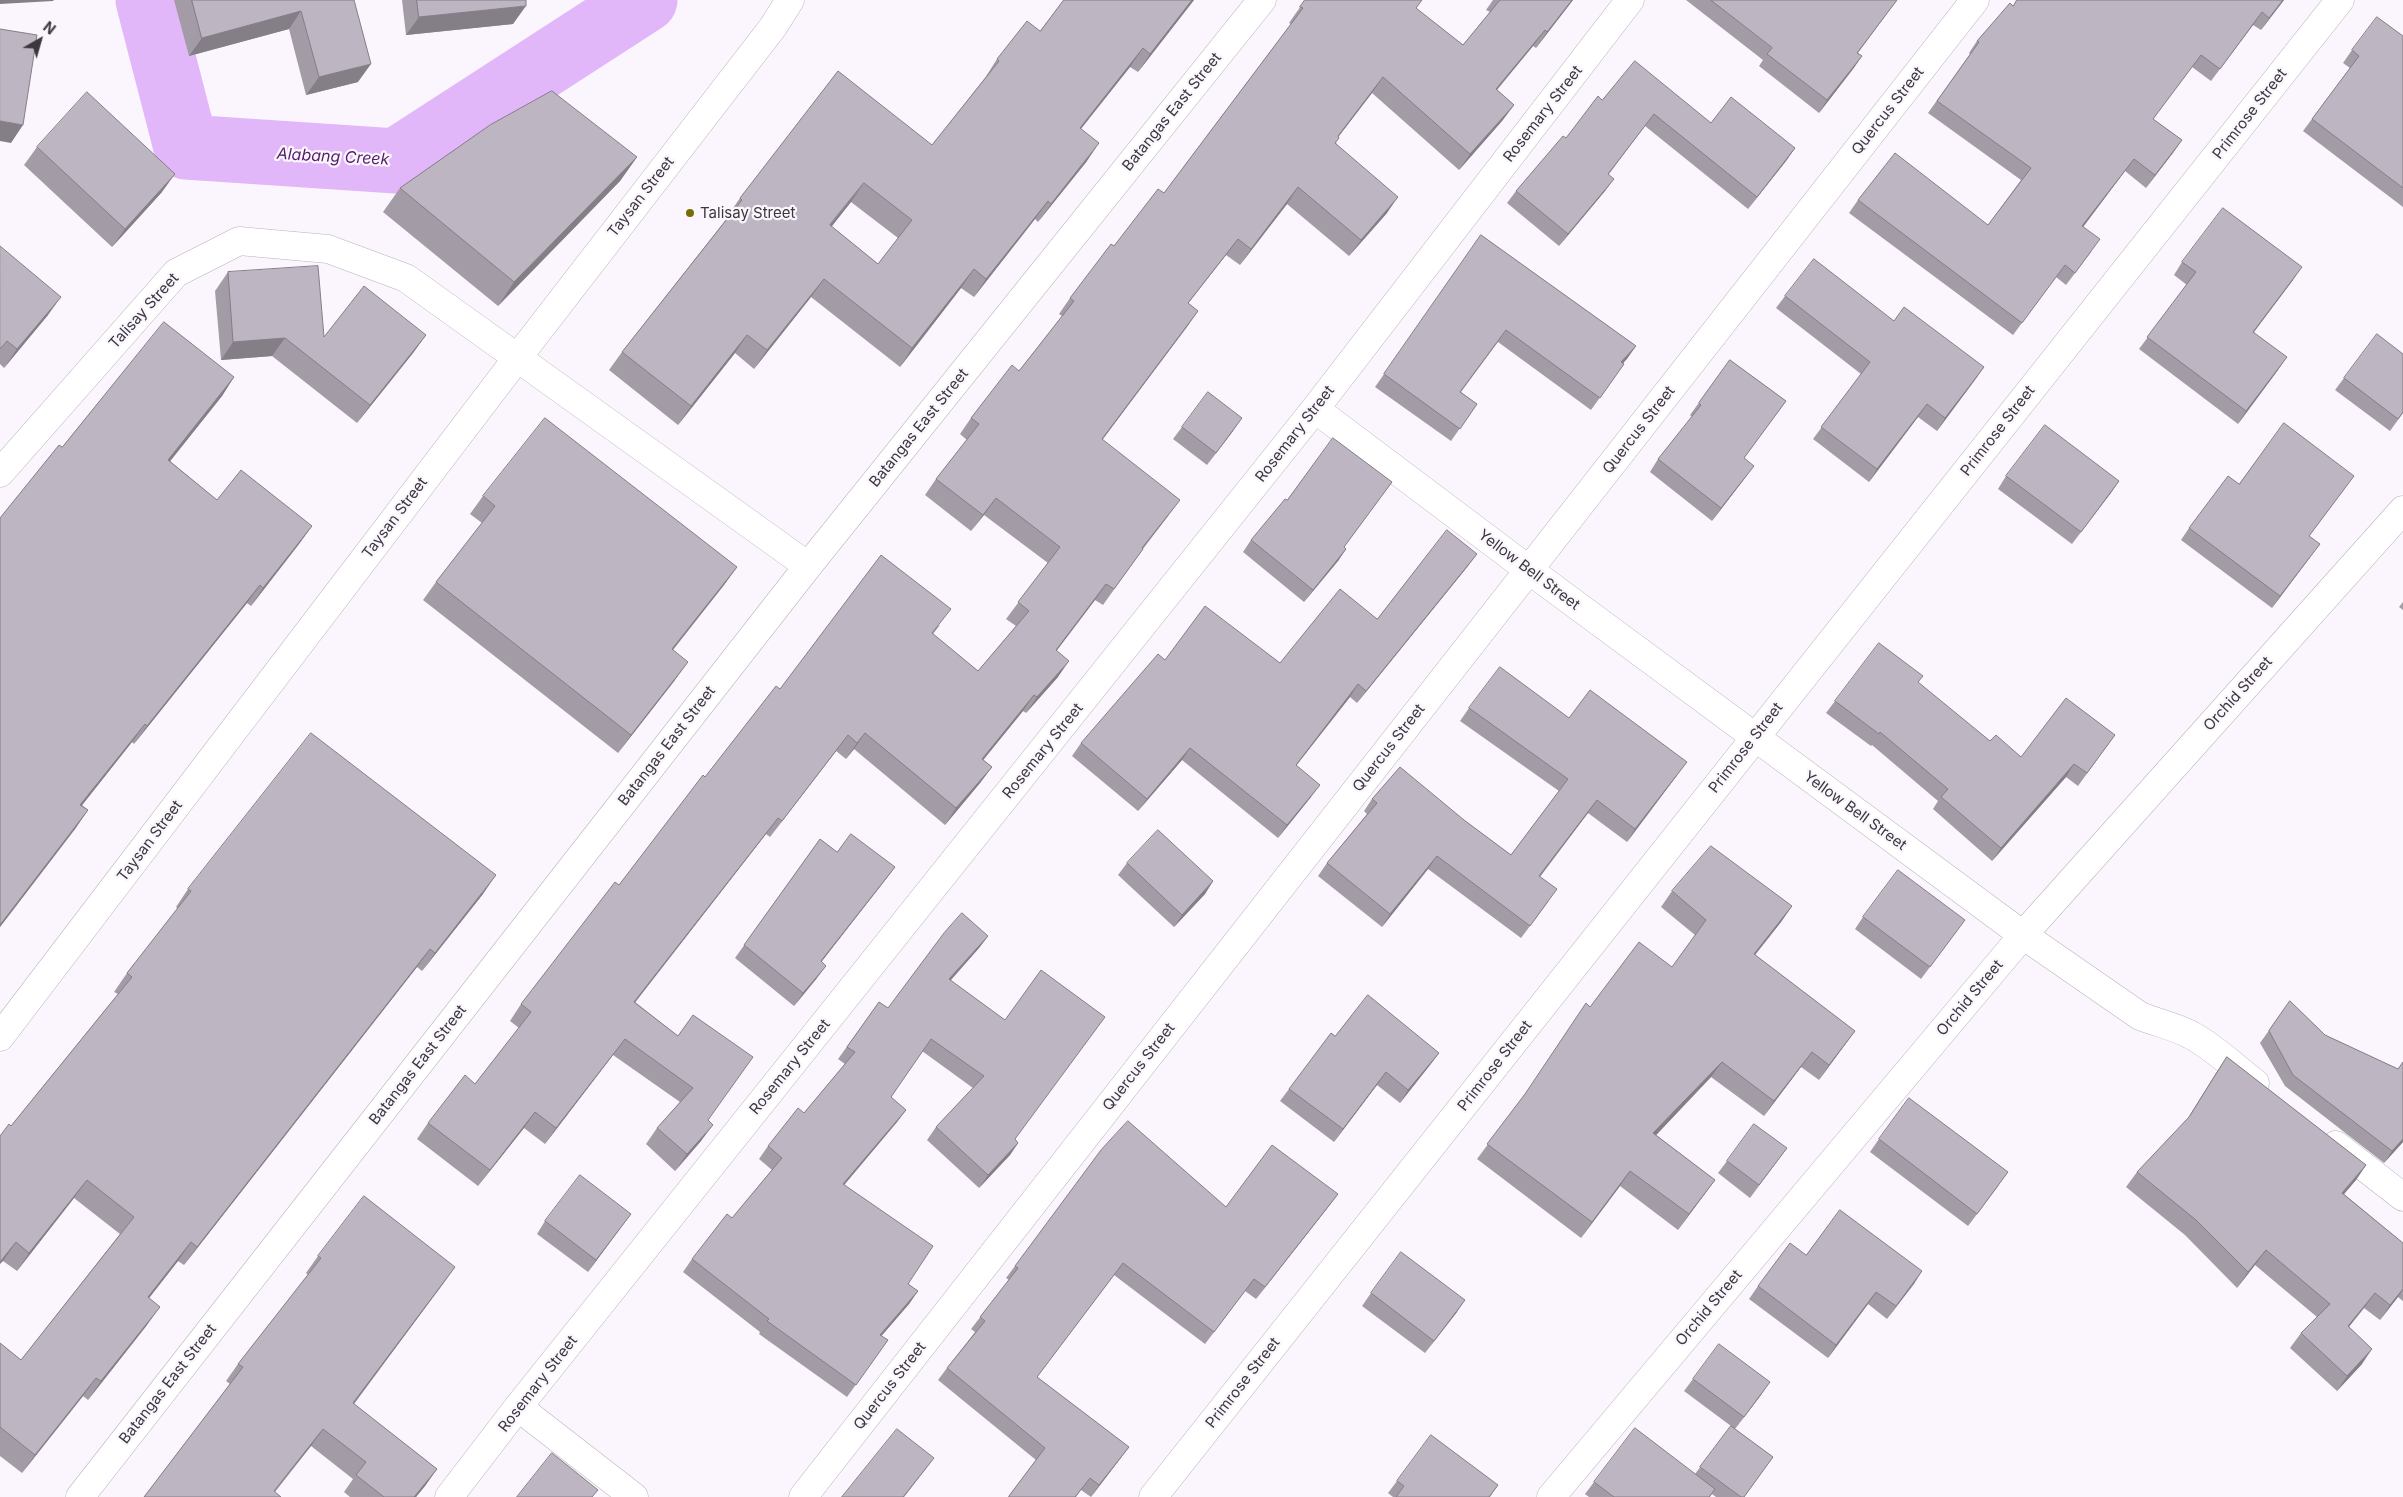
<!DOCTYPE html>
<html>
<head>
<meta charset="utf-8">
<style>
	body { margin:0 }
	#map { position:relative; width:2403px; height:1497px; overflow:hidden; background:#fbf6fd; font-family:Inter,sans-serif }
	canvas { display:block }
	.north { position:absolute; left:15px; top:15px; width:50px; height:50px; -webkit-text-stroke:4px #fbf6fd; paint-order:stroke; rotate:38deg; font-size:14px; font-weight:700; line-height:20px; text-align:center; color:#3b383d }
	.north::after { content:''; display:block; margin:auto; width:18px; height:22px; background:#3b383d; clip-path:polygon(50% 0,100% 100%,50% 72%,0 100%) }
</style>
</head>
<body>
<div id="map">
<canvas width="2403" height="1497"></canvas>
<div class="north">N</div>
</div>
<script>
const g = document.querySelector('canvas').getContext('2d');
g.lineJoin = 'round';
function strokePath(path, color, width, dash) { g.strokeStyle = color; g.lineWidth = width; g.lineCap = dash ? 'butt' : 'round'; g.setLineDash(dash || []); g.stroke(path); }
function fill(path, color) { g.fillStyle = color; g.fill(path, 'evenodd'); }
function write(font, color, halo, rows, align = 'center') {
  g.font = font + ' Inter,sans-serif'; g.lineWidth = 4.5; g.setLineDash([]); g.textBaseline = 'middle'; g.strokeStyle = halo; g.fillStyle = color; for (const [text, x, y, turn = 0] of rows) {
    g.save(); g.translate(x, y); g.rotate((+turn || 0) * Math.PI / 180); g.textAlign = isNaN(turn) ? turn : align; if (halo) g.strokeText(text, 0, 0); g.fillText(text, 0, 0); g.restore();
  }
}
strokePath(new Path2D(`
	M148,0L186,147L396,161L645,0`), '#e2b7f9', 65);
const minor = new Path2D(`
	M1315,409L1529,570L2023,935L2140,1016C2157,1023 2175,1026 2191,1035C2214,1047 2234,1067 2255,1083
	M0,473L176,273L239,241L328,249L406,278L808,566
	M0,1037L518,357L773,27L790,0
	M2336,1145L2403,1197
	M518,1407L634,1497
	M80,1497L808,566L1262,0
	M449,1497L518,1407L1315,409L1630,0
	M803,1497L1975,0
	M1153,1497L2340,0
	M1551,1497L2023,935L2403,510`);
strokePath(minor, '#bab2be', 29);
strokePath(minor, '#fff', 28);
fill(new Path2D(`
	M174,0H354L358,82L306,95L289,29L189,56Z
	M402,0H526L513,24L406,35Z
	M1064,0H1194L1138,72L1130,67L1081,129L1087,161L1038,222L1035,219L974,297L961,288L900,367L811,297L754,369L735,353L678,425L609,370L622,352L728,217H727L740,198L932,145L985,78L997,59L1040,31ZM851,202L898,238L878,264L831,226Z
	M1305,0L1416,9L1463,45L1490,12L1486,10L1493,0H1573L1536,48L1533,46L1497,90L1514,105L1502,121L1459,170L1372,93L1338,137L1336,143L1387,213L1349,256L1287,204L1240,265L1226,255L1188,303L1198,311L1102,440L1168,516L1143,549L1103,605L1095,600L1057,650L1058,677L1026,713L1023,711L983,760L992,767L980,783L945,825L854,749L846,759L836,751L770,837L766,834L635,1002L678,1036L708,1120L701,1141L675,1171L646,1144L657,1128L680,1102L613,1055L545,1144L524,1128L478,1186L417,1139L428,1123L475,1084L519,1028L510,1021L521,1004L619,885L705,777L780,689L940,625L933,634L978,671L1016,626L1006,619L1048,563L984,515L971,531L925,495L936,479L967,440L960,434L971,418L1019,371L1062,316L1059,314L1070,298L1114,246L1164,193L1291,24L1289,23Z
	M1686,0H1897L1858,53L1862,56L1853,69L1819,113L1759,66L1763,60Z
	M2017,0H2284L2261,30L2253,25L2211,81L2192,67L2153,119L2182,140L2146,188L2125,171L2083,227L2091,252L2066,285L2056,277L2013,335L1849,213L1858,200L1988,225L2021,180L1928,113L1970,54L1969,53L1977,41L2013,6Z
	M2403,36V207L2303,131L2350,68L2343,63L2352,50Z
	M1602,100L1711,123L1795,148L1786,161L1748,209L1645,126L1609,174L1605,191L1559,246L1507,203L1516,191Z
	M37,147L162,192L112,247L24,165Z
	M637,157L620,181L498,306L383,212L400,188Z
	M1481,235L1636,346L1623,363L1624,364L1591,410L1498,342L1461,392L1477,404L1451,441L1375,387Z
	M0,246L48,315L4,368L0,364Z
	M2182,262L2293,280L2254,332L2278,370L2238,424L2139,349L2187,285L2174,275Z
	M228,272L324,337L426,335L413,353L357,423L272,356L221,360L215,291Z
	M1785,296L1894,321L1984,367L1937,431L1918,417L1869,482L1813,439L1861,374L1776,308Z
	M2403,354V413L2390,431L2335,390L2344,378Z
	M1730,360L1786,401L1744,458L1745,478L1712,521L1650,472L1658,459L1692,417L1690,415Z
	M234,377L222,396L170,461L217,500L312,526L299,544L251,606L247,603L134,744L132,742L82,805L88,810L75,829L0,927V518Z
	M1182,427L1233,431L1207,465L1173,439Z
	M2006,476L2119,481L2072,544L1998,489Z
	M1392,482L1344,547L1346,549L1338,561L1304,602L1243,552L1251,540Z
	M2239,484L2345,488L2309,536L2311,556L2272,608L2181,540L2189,528Z
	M483,496L737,567L724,585L673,650L675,680L618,753L423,600L436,582L482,523L470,514Z
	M1468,566L1357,703L1350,697L1296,766L1311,797L1278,838L1182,760L1138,811L1072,756L1081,743L1165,660L1280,663L1377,619Z
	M2403,602V610L2399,607Z
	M1918,683L1990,741L2021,757L2115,735L2078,786L2066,777L1992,861L1933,809L1938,801L1872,745L1871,746L1826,713L1835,701Z
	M1469,708L1569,718L1678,774L1627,842L1588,813L1540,877L1548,902L1521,938L1428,869L1382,927L1318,876L1327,863L1367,814L1364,811L1372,799L1464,820L1511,855L1559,791L1460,721Z
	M820,839L837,852L895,867L886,879L821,962L817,978L794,1006L735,958Z
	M1127,863L1213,881L1205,894L1174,927L1118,875Z
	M188,889L483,894L422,971L417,967L184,1265L178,1261L149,1298L147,1325L88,1400L83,1396L22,1473L0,1456V1343L21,1360L120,1234L74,1198L17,1271L3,1261L11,1126L118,994L114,992L127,973L178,909L176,907Z
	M1672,891L1792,906L1781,922L1755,955L1855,1031L1819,1080L1801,1067L1764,1116L1711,1077L1656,1135L1715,1180L1678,1230L1620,1186L1581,1238L1477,1159L1590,1007L1672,967L1695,935L1661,907Z
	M1863,917L1956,932L1921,979L1855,929Z
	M988,936L979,948L951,980L1015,1140L1018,1143L1010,1155L979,1188L927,1140L936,1127L973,1088L922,1051L891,1097L906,1110L897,1122L844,1185L908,1284L918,1291L909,1304L881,1336L888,1340L847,1397L759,1334L760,1332L683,1272L692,1259L732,1218L772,1170L759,1159L768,1146L804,1113L845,1064L838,1059L879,1002L888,1008Z
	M2290,1001L2325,1035L2398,1069L2403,1062V1142L2384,1163L2285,1086L2260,1043Z
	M1335,1036L1439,1053L1430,1065L1400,1103L1377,1085L1334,1142L1280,1101L1289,1089Z
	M2227,1057L2366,1165L2356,1180L2344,1194L2403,1243V1301L2398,1297L2380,1320L2364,1308L2349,1327L2362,1364L2337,1391L2290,1348L2301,1333L2317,1317L2255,1265L2237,1288L2185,1235L2126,1187L2137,1172L2186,1121L2216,1073Z
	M1879,1139L1999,1185L1968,1226L1870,1152Z
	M1787,1148L1750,1198L1718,1173L1727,1161Z
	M1338,1194L1329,1206L1256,1299L1245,1291L1205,1344L1114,1275L1037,1377L1129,1447L1091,1497L1081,1490L1076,1497H1008L1036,1460L938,1380L947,1368L975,1332L971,1329L1009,1280L1006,1278L1015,1266L1226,1207Z
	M631,1214L588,1272L537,1234L545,1221Z
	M1806,1255L1922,1271L1887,1319L1868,1304L1828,1358L1749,1299L1758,1286Z
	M318,1256L455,1267L354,1404L437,1469L425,1486L416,1497H350L344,1492L353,1479L311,1446L275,1492L144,1497L230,1384L226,1381L238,1364L308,1275L306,1273Z
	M1371,1293L1457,1312L1425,1353L1362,1306Z
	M1693,1379L1761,1395L1735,1429L1773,1457L1744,1497H1716L1712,1494L1710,1497H1589L1585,1494L1594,1482L1695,1474L1731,1426L1684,1391Z
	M1397,1481L1498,1485L1490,1497H1393L1388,1493Z`), '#a39ca6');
fill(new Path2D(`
	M0,0H54L53,1L0,4Z
	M1192,0H1194L1138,72L1150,54Z
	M1572,0H1573L1536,48L1547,32Z
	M2283,0H2284L2261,30L2269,18Z
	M526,6L513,24L406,35L419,17Z
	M301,11L289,29L189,56L202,38Z
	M2262,12L2253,25L2211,81L2220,69Z
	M1545,30L1533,46L1484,105L1496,89Z
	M1143,48L1130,67L1067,146L1080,128Z
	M1862,56L1853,69L1819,113L1827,100Z
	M371,64L358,82L306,95L319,77Z
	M1383,77L1372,93L1326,153L1338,136Z
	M1514,105L1502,121L1459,170L1470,154Z
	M0,121L23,125L11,143L0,141Z
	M2182,140L2173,153L2146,188L2155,175Z
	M1099,143L1087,161L1038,222L1051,204Z
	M1795,148L1786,161L1748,209L1757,197Z
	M637,157L620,181L498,306L514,282Z
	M2134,159L2074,239L2082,226Z
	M175,174L162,192L112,247L125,229Z
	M1614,179L1605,191L1559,246L1568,234Z
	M864,183L851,202L818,244L830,225Z
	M1298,187L1287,204L1240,265L1251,249Z
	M1398,197L1387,213L1349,256L1361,240Z
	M1048,201L1035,219L974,297L986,279Z
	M1238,239L1226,255L1176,319L1188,303Z
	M2302,267L2293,280L2244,345L2253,332Z
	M974,269L961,288L900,367L912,348Z
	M824,279L811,297L754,369L767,350Z
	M61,297L48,315L4,368L17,349Z
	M1198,311L1187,327L1091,455L1102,439Z
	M426,335L413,353L357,423L370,405Z
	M747,335L735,353L678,425L691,406Z
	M285,338L272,356L221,360L233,342Z
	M1636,346L1627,359L1612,375L1621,362Z
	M2287,357L2278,370L2238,424L2246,411Z
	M1984,367L1975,380L1937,431L1945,418Z
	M234,377L222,396L156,479L168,460Z
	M1927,404L1918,417L1869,482L1877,469Z
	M1242,418L1233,431L1207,465L1216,453Z
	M1754,466L1745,478L1712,521L1721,508Z
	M2119,481L2111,493L2072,544L2081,532Z
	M996,498L984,515L971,531L983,515Z
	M1180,500L1168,516L1130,564L1142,548Z
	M312,526L299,544L251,606L263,588Z
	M2320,544L2272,608L2280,596Z
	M1346,549L1338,561L1304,602L1313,590Z
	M1477,554L1468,566L1357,703L1366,691Z
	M737,567L724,585L659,667L672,649Z
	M1106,584L1095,600L1045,666L1056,650Z
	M260,585L247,603L134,744L147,726Z
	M1069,661L1058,677L1026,713L1037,697Z
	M688,662L675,680L618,753L631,735Z
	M1358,684L1350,697L1287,777L1296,765Z
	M1034,695L1023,711L971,775L982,759Z
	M145,724L132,742L68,823L80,805Z
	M865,733L854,749L846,759L857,743Z
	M848,735L836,751L770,837L782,821Z
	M1190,748L1182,760L1138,811L1147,799Z
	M1687,762L1627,842L1635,829Z
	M2074,764L2066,777L1992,861L2001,848Z
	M992,767L980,783L945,825L956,808Z
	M1320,785L1311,797L1278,838L1287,825Z
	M1597,800L1588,813L1530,889L1539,876Z
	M88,810L75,829L0,927V925Z
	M778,818L766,834L623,1018L634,1002Z
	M1437,856L1428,869L1382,927L1390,914Z
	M895,867L886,879L812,974L821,961Z
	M496,875L483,894L422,971L435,953Z
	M1213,881L1205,894L1174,927L1182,915Z
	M1792,906L1781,922L1743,970L1754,954Z
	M988,936L979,948L941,991L949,979Z
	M430,949L417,967L184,1265L197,1247Z
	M826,966L817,978L794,1006L803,993Z
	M1855,1031L1844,1046L1819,1080L1829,1065Z
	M625,1039L613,1055L545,1144L556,1128Z
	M1812,1052L1801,1067L1764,1116L1774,1101Z
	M1439,1053L1430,1065L1400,1103L1408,1090Z
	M1722,1062L1711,1077L1643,1149L1653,1133Z
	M1386,1072L1377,1085L1334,1142L1343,1129Z
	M906,1110L897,1122L834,1197L843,1184Z
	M535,1112L524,1128L478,1186L490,1170Z
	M713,1125L701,1141L675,1171L687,1154Z
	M2403,1139V1142L2384,1163L2392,1151Z
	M1018,1143L1010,1155L979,1188L988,1175Z
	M2366,1165L2356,1180L2332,1208L2342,1193Z
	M1630,1171L1620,1186L1581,1238L1592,1222Z
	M87,1180L74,1198L17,1271L29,1253Z
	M1715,1180L1704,1195L1678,1230L1689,1214Z
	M1338,1194L1329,1206L1256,1299L1265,1287Z
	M631,1214L622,1226L588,1272L596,1260Z
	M16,1242L3,1261L0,1264V1262Z
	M191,1242L178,1261L135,1316L148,1297Z
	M2266,1250L2255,1265L2237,1288L2248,1272Z
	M455,1267L443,1284L341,1421L353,1403Z
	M1922,1271L1914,1284L1887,1319L1896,1306Z
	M2403,1289L2398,1297L2380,1320L2390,1305Z
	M918,1291L909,1304L872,1347L880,1335Z
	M1876,1292L1868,1304L1828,1358L1836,1345Z
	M2375,1293L2364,1308L2337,1341L2348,1326Z
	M1465,1300L1457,1312L1425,1353L1434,1341Z
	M160,1307L147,1325L88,1400L101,1381Z
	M2372,1349L2362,1364L2337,1391L2347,1376Z
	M96,1378L83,1396L22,1473L35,1455Z
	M1770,1382L1761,1395L1735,1429L1744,1417Z
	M323,1429L311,1446L270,1497Z
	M1129,1447L1120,1459L1091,1497L1099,1485Z
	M934,1458L925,1470L904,1497H903Z
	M437,1469L425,1486L416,1497H414Z`), '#847f87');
const building = new Path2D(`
	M192,0H354L371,64L319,77L301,11L202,38Z
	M417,0H526V6L419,17Z
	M1064,0H1192L1150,54L1143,48L1080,128L1099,143L1051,204L1048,201L986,279L974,269L912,348L824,279L767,350L747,335L691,406L622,352L742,200L740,198L838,71L932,145L999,61L997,59L1027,21L1040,31ZM864,183L912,220L878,264L830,225Z
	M1305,0H1422L1416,8L1463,45L1500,0H1572L1547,32L1545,30L1496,89L1514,105L1470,154L1383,77L1338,136L1339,138L1335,143L1398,197L1361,240L1298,187L1251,249L1238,239L1188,303L1198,311L1102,439L1180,500L1142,548L1143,549L1114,589L1106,584L1056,650L1069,661L1037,697L1034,695L982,759L992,767L956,808L865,733L857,743L848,735L782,821L778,818L634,1002L678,1036L693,1015L753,1057L708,1120L713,1125L687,1154L657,1128L693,1088L625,1039L556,1128L535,1112L490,1170L428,1123L465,1075L475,1084L531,1012L521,1004L615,882L619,885L703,775L705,777L776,686L780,689L881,555L951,609L932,633L978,671L1029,611L1018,602L1060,547L996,498L983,515L936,479L979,424L971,418L1012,365L1019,371L1074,301L1070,298L1111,244L1114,246L1158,189L1164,193L1303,8L1300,7Z
	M1711,0H1897L1857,53L1862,56L1827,100L1767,54L1772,48Z
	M2017,0H2283L2269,18L2262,12L2220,69L2201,55L2153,119L2182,140L2155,175L2134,159L2082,226L2100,239L2075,273L2065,265L2022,323L1858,200L1895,153L1988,225L2031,168L1937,101L1979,42L1977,41L2010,3L2013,6Z
	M2377,17L2403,36V188L2312,119L2359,56L2352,50Z
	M0,29L37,35L23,125L0,121Z
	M1635,61L1711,123L1731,97L1795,148L1757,197L1654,114L1608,174L1614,179L1568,234L1516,191L1563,136L1566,138L1598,96L1602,100Z
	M552,91L637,157L514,282L400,188L490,125Z
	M87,92L175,174L125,229L37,147Z
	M2223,208L2302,267L2253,332L2287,357L2246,411L2147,337L2196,272L2182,262Z
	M1481,235L1636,346L1621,362L1624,364L1600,398L1506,330L1460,392L1477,404L1460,429L1384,374Z
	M0,246L61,297L17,349L7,341L0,349Z
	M1814,259L1894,321L1904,307L1984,367L1945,418L1927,404L1877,469L1821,427L1870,362L1785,296Z
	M318,266L324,337L364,286L426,335L370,405L285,338L233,342L228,272Z
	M164,322L234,377L168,460L217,500L241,470L312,526L263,588L260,585L147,726L145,724L80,805L88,810L0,925V518L59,445L62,447Z
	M2377,334L2403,354V412L2398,419L2344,378Z
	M1730,360L1786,401L1744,458L1754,466L1721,508L1658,459L1701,405L1699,403Z
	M1208,392L1242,418L1216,453L1182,427Z
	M545,418L737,567L672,649L688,662L631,735L436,582L495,506L483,496Z
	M2284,423L2354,476L2309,536L2320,544L2280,596L2189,528L2228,476L2239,484Z
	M2045,425L2119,481L2081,532L2006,476Z
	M1333,438L1392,482L1344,547L1346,549L1313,590L1251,540L1285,499L1287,500Z
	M1447,530L1477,554L1366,691L1358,684L1296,765L1320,785L1287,825L1190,748L1147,799L1081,743L1158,654L1165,660L1205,606L1280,663L1340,589L1377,619Z
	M1879,643L1923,676L1918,682L1990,741L1996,735L2021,757L2066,698L2115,735L2087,773L2074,764L2001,848L1941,797L1948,789L1880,732L1879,734L1835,701Z
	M1500,667L1569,718L1590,690L1687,762L1635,829L1597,800L1539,876L1557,889L1530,926L1437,856L1390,914L1327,863L1377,803L1372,799L1400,767L1464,820L1511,855L1568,779L1469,708Z
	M311,733L496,875L435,953L430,949L197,1247L191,1242L148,1297L160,1307L101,1381L96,1378L35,1455L0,1427V1343L21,1360L134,1217L87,1180L29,1253L16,1242L0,1262V1136L9,1124L11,1126L132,977L127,973L191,891L188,889Z
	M1158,830L1213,881L1182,915L1127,863Z
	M851,834L895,867L821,961L826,966L803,993L744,945L820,839L837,852Z
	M1711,846L1792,906L1754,954L1855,1031L1829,1065L1812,1052L1774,1101L1722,1062L1653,1133L1715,1180L1689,1214L1630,1171L1592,1222L1487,1144L1525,1094L1586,1003L1590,1007L1639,942L1672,967L1706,920L1672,891Z
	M1898,870L1965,920L1930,967L1863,917Z
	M962,913L988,936L949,979L1005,1020L1041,970L1105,1017L1015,1139L1018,1143L988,1175L936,1127L984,1076L931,1039L891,1097L906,1110L843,1184L933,1246L908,1284L918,1291L880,1335L888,1340L856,1385L767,1321L769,1319L692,1259L727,1214L732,1218L782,1158L768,1146L798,1108L804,1113L855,1052L847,1047L879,1002L888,1008L944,933Z
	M1368,995L1439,1053L1408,1090L1386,1072L1343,1129L1289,1089L1331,1033L1335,1036Z
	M2290,1001L2325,1035L2398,1069L2403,1062V1139L2392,1151L2293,1075L2269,1031Z
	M2227,1057L2366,1165L2342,1193L2403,1243V1289L2390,1305L2375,1293L2348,1326L2372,1349L2347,1376L2301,1333L2330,1304L2266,1250L2248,1272L2196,1220L2137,1172L2189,1117Z
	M1909,1098L2008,1172L1977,1214L1879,1139Z
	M1128,1121L1226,1207L1272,1145L1338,1194L1265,1287L1254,1279L1214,1332L1123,1263L1037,1377L1129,1447L1099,1485L1090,1478L1075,1497H1009V1496L1045,1448L947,1368L985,1321L980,1317L1018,1268L1015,1266L1101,1150Z
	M1754,1124L1787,1148L1759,1185L1727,1161Z
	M580,1175L631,1214L596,1260L545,1221Z
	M364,1196L455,1267L353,1403L437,1469L414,1497H384L356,1475L366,1462L323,1429L274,1491L281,1497H144L243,1367L238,1364L321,1258L318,1256Z
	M1840,1210L1922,1271L1896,1306L1876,1292L1836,1345L1758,1286L1790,1243L1806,1255Z
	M1401,1252L1465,1300L1434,1341L1371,1293Z
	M1719,1344L1770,1382L1744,1417L1693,1379Z
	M1731,1426L1773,1457L1744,1497H1741L1700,1467Z
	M1635,1428L1715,1489L1709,1497H1614L1594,1482Z
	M897,1429L934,1458L903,1497H842Z
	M1431,1435L1498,1485L1489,1497H1396L1404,1486L1397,1481Z
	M552,1453L598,1490L592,1497H517Z`);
fill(building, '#bdb5c1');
strokePath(building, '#847f87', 1);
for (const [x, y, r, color] of [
	[690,213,5,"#7a6c05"]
]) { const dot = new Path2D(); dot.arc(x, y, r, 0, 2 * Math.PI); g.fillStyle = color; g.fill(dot); strokePath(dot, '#fbf6fd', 2); }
write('15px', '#3b383d', '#fbf6fd', [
	["Quercus Street",1888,111,-52],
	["Batangas East Street",1172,112,-51],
	["Rosemary Street",1543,114,-52],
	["Primrose Street",2250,114,-52],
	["Taysan Street",641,197,-52],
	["Talisay Street",144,311,-48],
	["Batangas East Street",919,428,-51],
	["Quercus Street",1639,430,-52],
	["Primrose Street",1998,431,-52],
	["Rosemary Street",1295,434,-52],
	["Taysan Street",395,518,-53],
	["Yellow Bell Street",1529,570,37],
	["Orchid Street",2238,694,-48],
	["Batangas East Street",667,746,-52],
	["Quercus Street",1389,748,-52],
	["Primrose Street",1746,748,-52],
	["Rosemary Street",1043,751,-51],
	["Yellow Bell Street",1855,811,36],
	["Taysan Street",150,841,-53],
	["Orchid Street",1970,998,-50],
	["Batangas East Street",418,1065,-52],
	["Primrose Street",1495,1066,-52],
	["Rosemary Street",790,1067,-51],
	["Quercus Street",1139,1067,-52],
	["Orchid Street",1709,1308,-50],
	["Primrose Street",1243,1383,-52],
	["Batangas East Street",168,1384,-52],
	["Rosemary Street",538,1384,-52],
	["Quercus Street",890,1386,-52]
]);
write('15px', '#3b383d', '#fbf6fd', [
	["Talisay Street",700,213]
], 'left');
write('italic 16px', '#531e6a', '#fbf6fd', [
	["Alabang Creek",333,157,3]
]);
</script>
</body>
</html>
